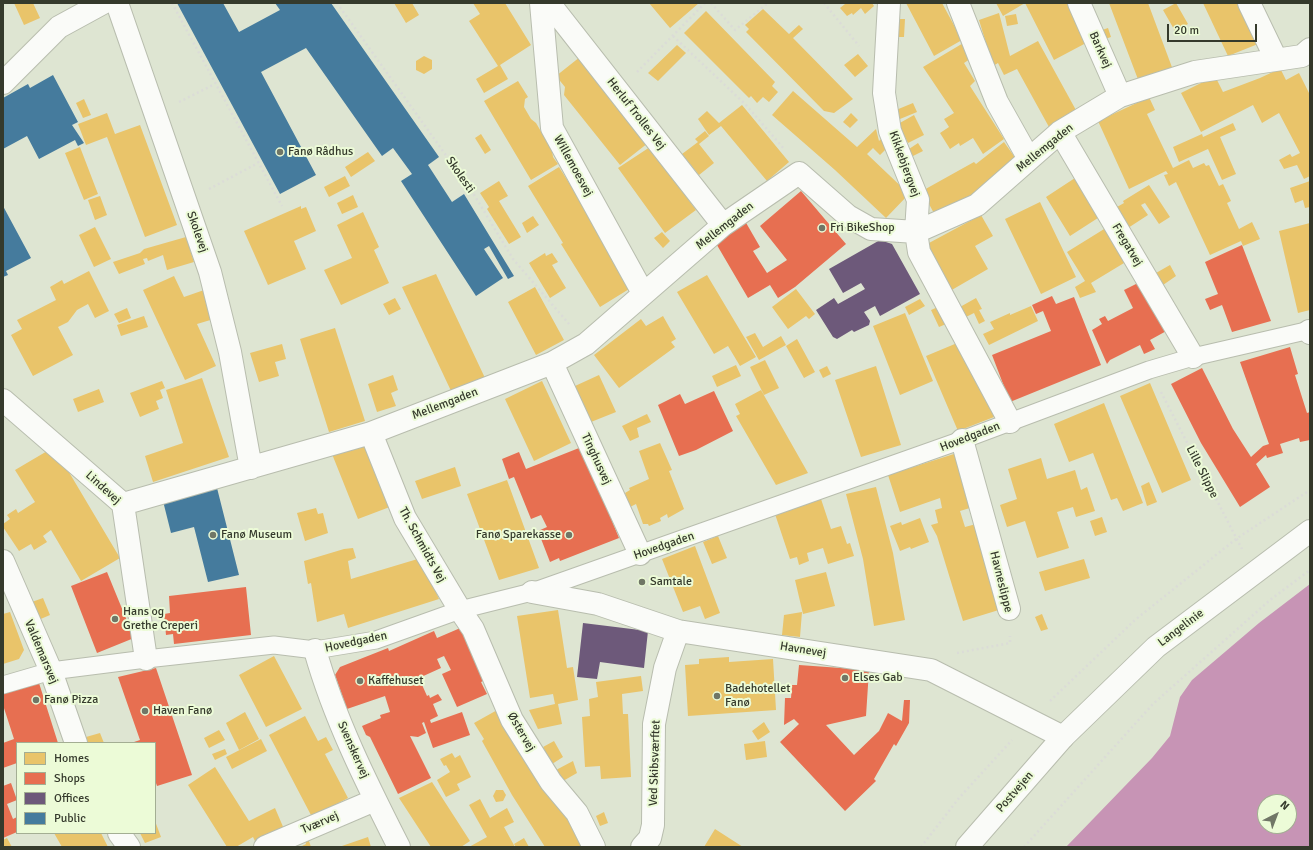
<!DOCTYPE html>
<html>
<head>
<meta charset="utf-8">
<style>
	body { margin:0 }
	#map { position:relative; width:1313px; height:850px; overflow:hidden; background:#dee5d2; font-family:Signika,sans-serif }
	canvas { display:block }
	.frame { position:absolute; inset:0; border:4px solid #353a2c; pointer-events:none }
	.legend { position:absolute; left:16px; top:742px; width:140px; height:92px; box-sizing:border-box; background:#ecfbd7; border:1px solid #a3ae93; margin:0; padding:5px 7px; list-style:none; font-size:12px; color:#353a2c }
	.legend li { display:flex; align-items:center; gap:8px; height:20px }
	.legend b { width:20px; border:1px solid #a3ae93 }
	.north { position:absolute; left:1257px; top:794px; width:40px; height:40px; box-sizing:border-box; background:#ecfbd7; border:1px solid #a3ae93; border-radius:50%; rotate:42deg; font-size:11px; font-weight:700; line-height:16px; text-align:center; color:#353a2c }
	.north::after { content:''; display:block; margin:auto; width:14px; height:18px; background:#707666; clip-path:polygon(50% 0,100% 100%,50% 72%,0 100%) }
	.scale { position:absolute; left:1167px; top:24px; width:90px; height:18px; box-sizing:border-box; border:2px solid #353a2c; border-top:0; padding-left:5px; font-size:12px; line-height:14px; white-space:nowrap; color:#353a2c; -webkit-text-stroke:3px #ecfbd7; paint-order:stroke }
</style>
</head>
<body>
<div id="map">
<canvas width="1313" height="850"></canvas>
<div class="frame"></div>
<ul class="legend">
<li><b style="height:11px;background:#e9c46a"></b>Homes</li>
<li><b style="height:11px;background:#e76f51"></b>Shops</li>
<li><b style="height:11px;background:#6d597a"></b>Offices</li>
<li><b style="height:11px;background:#457b9d"></b>Public</li>
</ul>
<div class="north">N</div>
<div class="scale">20 m</div>
</div>
<script>
const g = document.querySelector('canvas').getContext('2d');
g.lineJoin = 'round';
function fill(path, color) { g.fillStyle = color; g.fill(path, 'evenodd'); }
function strokePath(path, color, width, dash) { g.strokeStyle = color; g.lineWidth = width; g.lineCap = dash ? 'butt' : 'round'; g.setLineDash(dash || []); g.stroke(path); }
function write(font, color, halo, rows, align = 'center') {
  g.font = font + ' Signika,sans-serif'; g.lineWidth = 4; g.setLineDash([]); g.textBaseline = 'middle'; g.strokeStyle = halo; g.fillStyle = color; for (const [text, x, y, turn = 0] of rows) {
    g.save(); g.translate(x, y); g.rotate((+turn || 0) * Math.PI / 180); g.textAlign = isNaN(turn) ? turn : align; if (halo) g.strokeText(text, 0, 0); g.fillText(text, 0, 0); g.restore();
  }
}
fill(new Path2D(`
	M1310,584V847H1066L1152,758L1170,736L1180,697L1192,680L1259,623ZM1265,802H1289V826H1265Z`), '#c794b5');
fill(new Path2D(`
	M14,3H33L40,18L24,25Z
	M394,3H412L419,15L406,23Z
	M473,3H505L531,45L500,65L508,79L484,93L476,79L498,66L469,21L480,14Z
	M649,3H699L670,28Z
	M844,3H872L874,6L865,14L861,8L853,15L852,13L847,16L840,8L845,4Z
	M906,3H942L962,40L934,56Z
	M996,3H1067L1086,43L1054,60L1025,3L1003,16Z
	M1109,3H1148L1173,70L1139,82Z
	M1176,3L1188,24L1175,31L1163,10Z
	M1203,3H1244L1263,42L1228,56Z
	M763,9L789,34L799,25L803,29L793,38L853,99L834,113L824,111L746,32L749,29L745,25Z
	M706,11L775,82L772,86L778,92L769,102L763,97L757,103L751,96L749,98L684,33Z
	M999,13L1010,56L1038,41L1077,112L1049,127L1017,69L1004,75L998,63L993,66L979,20Z
	M1016,14L1018,24L1007,26L1005,16Z
	M897,19H905L904,37H895Z
	M1108,28L1111,37L1102,40L1099,31Z
	M965,42L973,57L964,63L975,81L970,86L1004,139L983,154L973,138L960,146L959,143L950,149L940,133L949,127L944,119L954,113L923,67Z
	M677,45L686,53L658,81L648,73Z
	M585,53L648,143L620,165L564,95L565,87L556,76Z
	M858,54L868,66L855,77L844,65Z
	M424,56L432,60V69L424,74L416,70V61Z
	M1277,70H1281L1286,80L1299,73L1310,95V176L1304,179L1297,165L1284,169L1279,160L1290,154L1292,157L1300,153L1279,113L1262,123L1253,105L1201,132L1181,93L1215,76L1223,92L1260,78Z
	M518,81L528,97L525,99L524,107L531,119L536,123L552,150L553,157L558,164L531,180L484,101Z
	M793,91L857,147L876,129L879,141L881,139L886,149L880,155L873,148L867,154L909,194L886,218L835,170L772,115Z
	M1148,95L1155,110L1147,114L1173,168L1189,160L1193,168L1204,163L1206,166L1209,165L1219,186L1223,184L1231,201L1227,203L1239,229L1252,222L1260,239L1243,246L1241,241L1210,255L1176,182L1169,186L1164,175L1168,174L1166,171L1129,189L1098,121L1141,101L1140,99Z
	M84,99L91,115L83,118L76,103Z
	M913,103L917,112L900,119L896,110Z
	M742,105L789,162L767,181L721,126L709,135L698,119L707,111L719,123Z
	M107,113L115,134L140,125L177,225L145,237L107,137L86,145L78,124Z
	M851,113L858,120L850,128L843,122Z
	M914,115L924,135L908,143L898,124Z
	M1233,123L1236,130L1220,137L1236,174L1222,180L1208,149L1179,162L1173,147L1202,134L1203,137Z
	M705,131L709,136L699,144L714,163L699,175L682,154L698,142L695,139Z
	M481,134L491,150L485,154L475,138Z
	M1004,142L1019,163L988,187L936,217L922,191L974,162L976,164Z
	M918,143L923,151L913,156L909,149Z
	M80,147L98,194L84,200L65,153Z
	M650,147L696,210L665,233L618,168Z
	M368,152L375,161L351,177L345,167Z
	M559,167L634,286L600,307L561,244L563,243L528,186Z
	M345,176L350,186L329,197L324,187Z
	M1075,178L1101,216L1070,236L1046,197Z
	M499,181L508,196L499,201L521,237L509,244L487,209L489,207L480,193Z
	M1310,181V207L1305,208L1303,200L1295,203L1290,188Z
	M1149,185L1170,217L1159,224L1145,203L1141,205L1148,215L1128,228L1117,207L1124,203L1123,201Z
	M353,195L358,207L342,214L337,203Z
	M100,196L107,215L95,220L88,200Z
	M1040,202L1076,277L1041,294L1005,219Z
	M301,206V209L306,207L316,231L294,241L306,269L268,285L244,231Z
	M363,212L379,247L374,250L389,283L341,305L324,270L352,258L337,225Z
	M981,215L993,236L975,246L988,269L950,291L927,250L929,243Z
	M533,216L539,225L527,233L522,223Z
	M1310,223V310L1298,313L1279,231Z
	M1109,226L1129,260L1091,283L1096,292L1080,298L1075,287L1085,281L1067,252Z
	M95,227L111,259L94,267L79,235Z
	M662,232L670,241L663,248L654,238Z
	M186,237L194,262L167,270L163,255L148,261L147,258L143,259L145,264L119,274L113,262L140,253L144,249Z
	M545,253L546,256L552,253L558,262L552,265L566,288L550,298L529,263Z
	M1170,265L1176,276L1163,285L1156,273Z
	M89,271L109,311L95,318L88,304L77,310L68,322L58,327L73,355L33,376L11,335L22,329L17,320L56,300L50,287L62,280L64,284Z
	M436,274L485,378L452,393L402,287Z
	M707,275L756,357L740,366L728,346L714,354L677,292Z
	M174,276L184,297L207,289L217,318L197,324L216,366L185,380L143,290Z
	M535,287L564,340L536,355L508,302Z
	M796,289L815,314L809,319L806,316L788,329L772,307Z
	M395,298L401,309L389,315L383,304Z
	M976,298L982,309L979,310L985,321L979,324L974,313L966,317L960,307Z
	M920,299L925,306L909,315L905,307Z
	M1031,306L1038,321L989,345L983,334L994,329L990,322L1010,313V315Z
	M938,307L946,324L939,327L931,310Z
	M127,308L131,318L119,323L114,314Z
	M905,313L933,381L900,395L873,326Z
	M144,316L148,327L121,336L117,325Z
	M663,316L676,339L671,342L675,347L619,388L594,355L641,319L646,326Z
	M335,328L365,421L329,432L300,339Z
	M755,333L763,347L781,336L786,345L759,360L746,337Z
	M797,339L815,372L804,378L786,346Z
	M962,341L994,417L958,431L926,356Z
	M282,344L286,359L275,362L279,376L259,382L250,353Z
	M765,360L779,388L764,395L750,367Z
	M736,365L741,376L717,387L712,376Z
	M827,366L831,374L823,378L819,370Z
	M876,366L901,445L861,457L835,380Z
	M393,375L398,390L391,393L396,406L377,412L368,384Z
	M599,375L616,412L591,422L575,386Z
	M202,378L229,457L153,482L145,456L183,443L166,390Z
	M162,381L165,388L160,390L163,398L156,401L159,409L140,417L130,393Z
	M542,381L571,443L534,461L505,399Z
	M1150,383L1191,480L1162,493L1120,396Z
	M99,389L104,402L78,412L73,399Z
	M761,390L808,473L776,485L736,416L740,414L735,404Z
	M1104,403L1143,503L1123,511L1117,498L1111,500L1093,453L1069,462L1054,424Z
	M647,414L651,422L637,428L639,437L630,441L622,426Z
	M369,440L395,505L358,519L332,454Z
	M660,443L672,470L669,471L684,509L668,518L667,514L660,518L661,521L649,526L648,524H643L636,504L630,507L625,493L630,490L629,488L649,479L639,451Z
	M54,447L120,558L81,581L51,530L43,536L47,542L34,550L31,544L19,551L3,527V524L10,519L7,515L16,509L18,513L35,502L15,470Z
	M957,453L973,507L960,511L965,527L976,524L1002,609L963,621L937,536L931,525L938,523L935,510L942,508L940,498L900,512L888,475Z
	M1041,458L1047,479L1075,470L1081,490L1087,487L1095,511L1076,517L1073,507L1057,512L1069,548L1037,558L1025,521L1007,527L1000,505L1017,499L1008,469Z
	M455,467L461,486L422,499L415,481Z
	M507,480L539,568L499,580L467,494Z
	M1149,482L1157,502L1147,506L1141,486Z
	M876,487L893,553L905,620L874,626L863,559L846,494Z
	M821,499L831,529L841,526L847,544L850,543L854,556L828,564L823,548L807,553L809,561L799,565L797,557L790,559L775,514Z
	M316,508L318,514L323,513L328,533L305,541L297,513Z
	M1102,517L1107,532L1095,536L1090,521Z
	M920,518L929,542L911,549L910,547L900,551L890,526L901,522L902,525Z
	M718,536L727,558L712,564L703,542Z
	M695,546L720,613L705,619L700,606L683,612L662,559Z
	M353,548L356,558L348,561L351,579L421,558L439,599L348,628L344,614L317,622L311,583L308,584L304,561L344,549Z
	M1084,559L1090,578L1045,591L1039,572Z
	M826,572L835,606L803,614L795,580Z
	M43,598L50,615L36,621L29,603Z
	M558,610L567,668L573,667L578,700L558,704L562,724L538,729L529,710L555,704L553,694L530,698L517,616Z
	M10,612L24,650L19,659L3,664V614Z
	M802,612L800,637L782,635L784,615Z
	M1042,614L1048,629L1041,631L1035,617Z
	M274,656L302,709L266,727L239,675Z
	M729,657V662L773,659L776,710L688,716L685,665L699,664V659Z
	M641,676L643,691L622,694L623,714H628L631,777L601,779L600,766L585,767L582,717L590,716L589,699L598,697L596,682Z
	M499,709L585,847H545L512,795L482,741L484,739L474,723Z
	M245,712L259,739L239,750L226,723Z
	M305,716L318,741L326,737L333,750L325,754L348,798L312,817L269,735Z
	M764,722L770,732L758,740L752,731Z
	M219,730L225,740L209,748L204,738Z
	M100,733L104,743H87L86,737Z
	M261,739L267,751L232,769L226,757Z
	M554,741L563,757L552,764L543,747Z
	M765,741L767,757L746,760L744,744Z
	M225,749L227,754L215,760L212,754Z
	M452,753L455,758L460,755L471,777L457,784L460,790L446,797L437,780L450,772L446,765L444,766L440,759Z
	M573,761L577,773L563,781L556,770Z
	M215,767L249,821L275,808L284,829L256,843L253,837L236,847H227L188,785Z
	M432,782L470,841L461,847H431L399,798Z
	M496,790H503L506,795L503,801L496,802L493,796Z
	M480,799L490,818L507,808L514,822L504,827L515,847H469L487,837L469,805Z
	M604,812L608,823L600,826L596,816Z
	M155,821L161,837L145,843L140,833H155Z
	M715,829L743,847H704Z
	M54,833H101L108,847H62Z
	M368,837L371,847H339Z
	M7,838L12,847H3V840Z
	M304,838H308L311,847H300L306,844Z
	M524,838L529,847H516L514,844Z`), '#e9c46a');
fill(new Path2D(`
	M801,191L846,244L795,287L778,298L770,285L748,298L714,240L745,221L760,247L753,251L767,273L787,260L760,226Z
	M1242,245L1271,321L1232,332L1222,305L1210,310L1205,299L1218,294L1205,262Z
	M1142,281L1170,329L1150,340L1155,349L1144,354L1140,345L1110,360L1107,364L1092,330L1102,324L1099,319L1105,316L1108,321L1133,308L1124,290Z
	M1052,296L1056,304L1074,297L1101,365L1010,402L992,355L1051,331L1043,311L1036,314L1032,305Z
	M1290,347L1298,374L1295,375L1307,413L1310,412V440L1300,442L1299,438L1280,444L1283,453L1267,458L1266,455L1256,464L1270,487L1240,507L1201,443L1171,384L1202,368L1233,429L1251,457L1263,446L1269,444L1240,362Z
	M714,391L733,431L696,450L679,456L658,405L680,394L685,404Z
	M579,448L584,459L586,457L619,538L560,561L559,558L550,562L538,531L547,527L541,515L531,519L514,477L509,479L502,459L519,452L526,469Z
	M107,572L134,638L97,653L71,586Z
	M246,587L251,635L174,644L173,634L166,635L164,614L170,613L169,596Z
	M465,626L488,679L481,682L487,694L457,707L442,674L451,670L444,656L437,659L441,668L419,678L427,696L429,695L430,698L438,694L442,700L433,704L438,716L430,720L431,723L462,712L470,735L433,748L424,722L422,723L426,733L418,737L410,736L431,778L398,794L370,737L366,735L362,726L381,718L380,715L390,712L385,696L347,709L335,675L340,667L388,648L389,651L434,631L437,638Z
	M799,665L869,670L866,716L826,725L854,755L879,731L888,713L902,721L904,700H910L909,723L896,746L894,744L874,779L876,781L845,811L780,742L799,724L794,719L784,725L785,698H791L792,685H797Z
	M156,668L192,775L157,786L155,780V743H131L140,740L118,677Z
	M39,683L58,743H17V763L3,768V743L14,739L3,705V694Z
	M11,783L17,800L7,804L13,819L17,817V832L3,838V786Z`), '#e76f51');
fill(new Path2D(`
	M880,240L892,244L920,294L880,316L875,306L864,312L870,321L869,325L854,332L852,330L837,339L833,337L816,310L834,298L838,304L865,289L861,283L843,293L829,269Z
	M583,623L648,631L644,668L600,662L597,679L577,677Z`), '#6d597a');
fill(new Path2D(`
	M177,3H223L239,32L280,10L275,3H331L439,157L428,165L452,202L464,194L514,276L508,279L489,246L484,249L503,278L476,296L401,181L412,174L393,148L382,156L306,48L261,72L316,175L280,194Z
	M53,75L78,122L72,125L84,143L78,146L75,140L39,159L27,136L3,149V98L28,84L30,88Z
	M3,206L31,258L6,271L8,275L3,277Z
	M217,488L239,575L208,582L194,527L171,533L163,501Z`), '#457b9d');
const pedestrian = new Path2D(`
	M3,685L51,671L146,659L274,645L315,650L376,640L460,610L532,592L962,440L1149,370L1193,357L1310,330`);
const minor = new Path2D(`
	M117,3L210,272L230,352L251,468
	M541,3L552,128L643,293
	M549,3L723,225
	M889,3L884,93L890,131L918,200L916,232L919,252L1010,422
	M958,3L997,102L1029,159
	M1079,3L1120,96
	M1249,3L1276,59
	M3,83L59,27L103,3
	M1060,132L1193,357
	M1309,331L1310,333
	M552,363L640,554
	M3,400L123,504L146,659
	M371,433L405,518L460,610L473,629L512,720L551,782L577,813L594,847
	M962,440L1009,609
	M123,504L371,433L552,363L586,344L723,225L799,173L848,216L871,229L916,232L977,205L1060,132L1120,96L1195,72L1302,56L1310,49
	M3,561L51,671L76,743
	M532,592L598,604L678,631L931,670L1063,737
	M315,650C334,718 367,784 399,847
	M119,833L129,847
	M265,847L375,800
	M642,847L650,838L653,825L654,724L665,668L678,631`);
const tertiary = new Path2D(`
	M967,847L1063,737L1156,647L1310,531`);
strokePath(pedestrian, '#b8bdae', 19);
strokePath(minor, '#b8bdae', 24);
strokePath(tertiary, '#b8bdae', 24);
strokePath(new Path2D(`
	M172,3L282,206
	M337,3L473,193L513,259L569,324
	M711,3L735,30L768,3
	M824,3L859,46
	M673,36L746,105L785,150
	M637,72L705,3
	M179,102L215,84
	M209,189L258,163
	M1161,392L1242,549
	M957,653L1010,643V636
	M1050,701L1135,620L1236,539L1310,490
	M921,847L959,798L1012,740
	M1024,847L1153,704L1270,600L1310,570`), '#dbdcd7', 2.5, [2, 3]);
strokePath(pedestrian, '#fafbf8', 17);
strokePath(minor, '#fafbf8', 22);
strokePath(tertiary, '#fafbf8', 22);
for (const [x, y, r, color] of [
	[280,152,4,"#707666"],
	[822,228,4,"#707666"],
	[213,535,4,"#707666"],
	[569,535,4,"#707666"],
	[642,582,4,"#707666"],
	[115,619,4,"#707666"],
	[845,678,4,"#707666"],
	[360,681,4,"#707666"],
	[717,696,4,"#707666"],
	[36,700,4,"#707666"],
	[145,711,4,"#707666"]
]) { const dot = new Path2D(); dot.arc(x, y, r, 0, 2 * Math.PI); g.fillStyle = color; g.fill(dot); strokePath(dot, '#ecfbd7', 1.5); }
write('12px', '#353a2c', '#ecfbd7', [
	["Barkvej",1100,50,66],
	["Herluf Trolles Vej",636,114,52],
	["Mellemgaden",1045,148,-39],
	["Kikkebjergvej",904,164,70],
	["Willemoesvej",573,166,61],
	["Skolesti",460,175,55],
	["Mellemgaden",725,226,-38],
	["Skolevej",197,232,71],
	["Fregatvej",1127,245,59],
	["Mellemgaden",445,404,-21],
	["Hovedgaden",970,437,-21],
	["Tinghusvej",596,459,65],
	["Lille Slippe",1202,472,63],
	["Lindevej",103,488,42],
	["Th. Schmidts Vej",422,545,61],
	["Hovedgaden",664,546,-19],
	["Havneslippe",1001,582,76],
	["Langelinie",1181,628,-37],
	["Hovedgaden",356,642,-12],
	["Havnevej",803,650,9],
	["Valdemarsvej",41,652,67],
	["Østervej",521,732,60],
	["Svenskervej",353,750,66],
	["Ved Skibsværftet",655,763,-88],
	["Postvejen",1015,792,-49],
	["Tværvej",320,823,-23]
]);
write('12px', '#353a2c', '#ecfbd7', [
	["Fanø Rådhus",288,152],
	["Fri BikeShop",830,228],
	["Fanø Museum",221,535],
	["Fanø Sparekasse",561,535,"right"],
	["Samtale",650,582],
	["Hans og",123,612],
	["Grethe Creperi",123,626],
	["Elses Gab",853,678],
	["Kaffehuset",368,681],
	["Badehotellet",725,689],
	["Fanø",725,703],
	["Fanø Pizza",44,700],
	["Haven Fanø",153,711]
], 'left');
</script>
</body>
</html>
